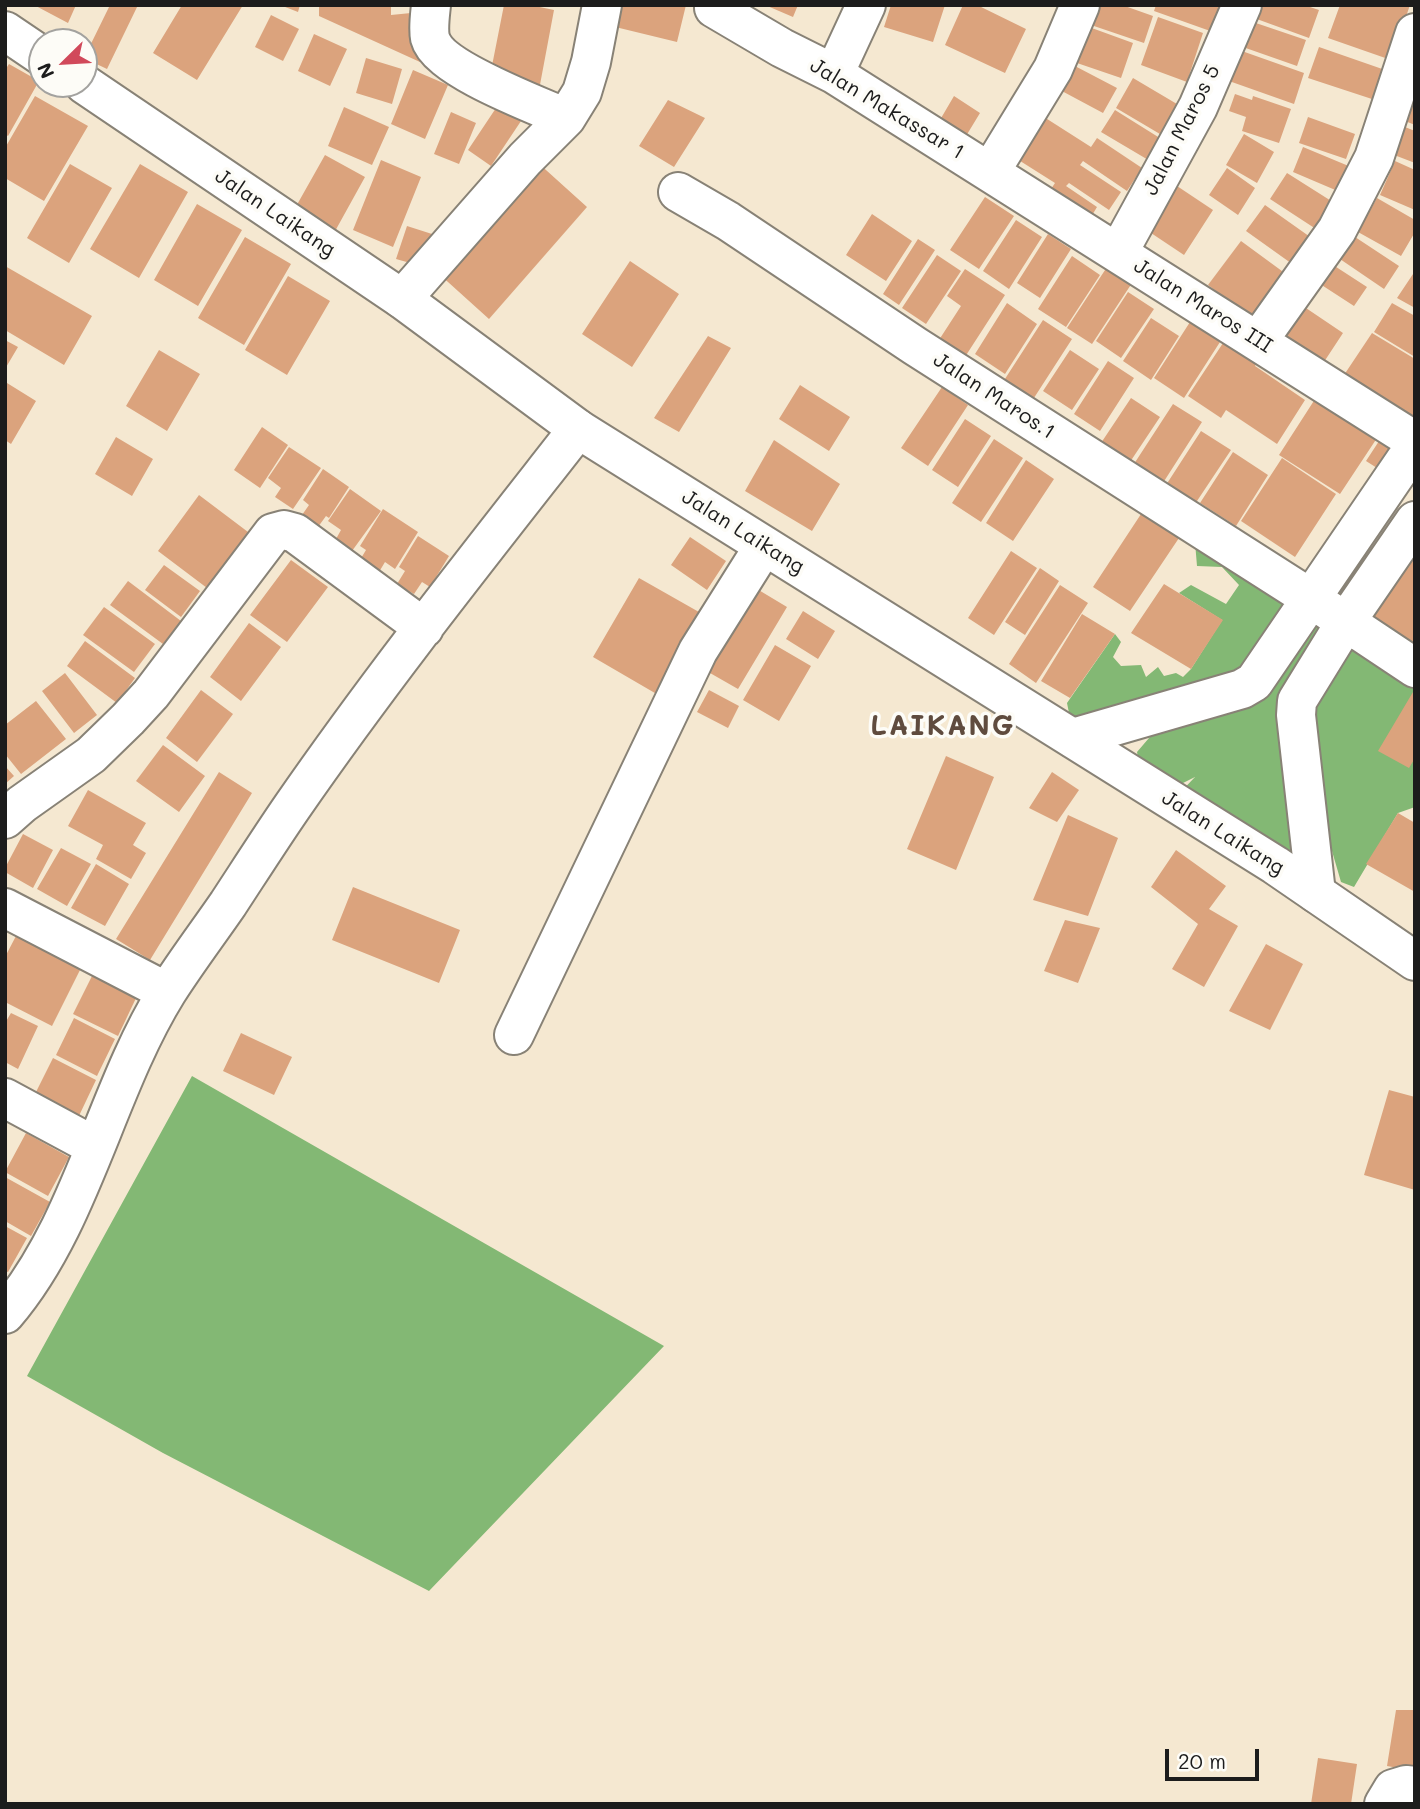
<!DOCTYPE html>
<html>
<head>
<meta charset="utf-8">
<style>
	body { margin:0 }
	#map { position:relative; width:1420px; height:1809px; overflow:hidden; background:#f5e8d1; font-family:Mali,sans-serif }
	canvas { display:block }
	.frame { position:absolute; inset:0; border:7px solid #1c1c1c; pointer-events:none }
	.north { position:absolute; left:28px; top:28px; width:70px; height:70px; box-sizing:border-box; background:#fdfcf7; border:2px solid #a3a29f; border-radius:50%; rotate:246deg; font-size:19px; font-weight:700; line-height:28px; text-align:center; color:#1c1c1c }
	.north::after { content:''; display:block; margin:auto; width:24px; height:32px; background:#d1495b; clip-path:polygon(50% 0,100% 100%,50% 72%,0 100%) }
	.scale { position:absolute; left:1165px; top:1749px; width:94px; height:32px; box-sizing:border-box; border:4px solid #1c1c1c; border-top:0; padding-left:9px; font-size:21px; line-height:24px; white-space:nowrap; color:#1c1c1c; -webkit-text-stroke:5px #fdfcf7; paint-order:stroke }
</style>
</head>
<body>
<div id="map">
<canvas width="1420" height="1809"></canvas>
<div class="frame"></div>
<div class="north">N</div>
<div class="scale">20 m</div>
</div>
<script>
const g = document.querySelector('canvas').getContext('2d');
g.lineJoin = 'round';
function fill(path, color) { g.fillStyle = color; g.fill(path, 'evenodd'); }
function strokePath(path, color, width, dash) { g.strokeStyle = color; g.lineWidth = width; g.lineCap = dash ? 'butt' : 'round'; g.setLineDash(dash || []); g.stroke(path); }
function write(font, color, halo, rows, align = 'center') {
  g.font = font + ' Mali,sans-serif'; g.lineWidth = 7; g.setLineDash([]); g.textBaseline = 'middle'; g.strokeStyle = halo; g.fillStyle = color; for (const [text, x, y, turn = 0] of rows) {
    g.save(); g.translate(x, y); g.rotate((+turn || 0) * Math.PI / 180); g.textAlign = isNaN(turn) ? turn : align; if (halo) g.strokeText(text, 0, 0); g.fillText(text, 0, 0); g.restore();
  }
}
fill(new Path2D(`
	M1195,542L1415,668V807L1398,813L1354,887L1341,882L1332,851L1274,859L1172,801L1195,777L1177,786L1141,773L1137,752L1155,731L1070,718L1067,703L1115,634L1121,642L1113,657L1121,666L1141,665L1146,677L1158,667L1164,676L1176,673L1183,677L1191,669L1222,620L1179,593L1191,585L1226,604L1239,585L1222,567L1197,566Z
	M192,1076L664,1346L429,1591L163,1453L27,1376Z`), '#83b874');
fill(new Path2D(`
	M34,5H76L68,23Z
	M110,5H138L107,69L84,58Z
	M182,5H243L197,80L153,53Z
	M280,5H300L298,12Z
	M319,5H391V15L421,12L420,62L319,16Z
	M504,5H530L554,10L539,90L489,81Z
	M608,5H686L677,42L603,24Z
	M765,5H798L793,17Z
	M891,5H945L933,42L884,27Z
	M963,5H977L1026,29L1005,73L945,45Z
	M1098,5H1122L1153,16L1144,43L1091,25Z
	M1156,5H1222L1213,32L1154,11Z
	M1258,5H1304L1319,10L1309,38L1254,18Z
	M1340,5H1410L1391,60L1328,38Z
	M271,15L299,29L283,61L255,47Z
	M1158,17L1203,33L1187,82L1141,65Z
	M1250,21L1306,40L1297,66L1240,46Z
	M1089,27L1133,43L1121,78L1077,63Z
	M314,34L347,49L330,86L298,71Z
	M1319,47L1388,71L1378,101L1308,78Z
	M1239,50L1304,73L1294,104L1229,81Z
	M366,58L402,69L392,104L356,93Z
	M9,64L39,81L8,136L5,134V70Z
	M1073,65L1117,88L1103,113L1060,90Z
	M1415,67V125L1400,119Z
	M413,70L448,85L425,139L391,124Z
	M1133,78L1182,107L1165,137L1116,108Z
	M1235,94L1252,100L1253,96L1291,109L1279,143L1242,131L1246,117L1229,111Z
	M35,96L88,126L44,201L5,178V148Z
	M954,96L980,113L963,141L937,125Z
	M668,100L705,118L674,167L639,146Z
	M500,102L523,118L491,166L468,150Z
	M344,107L389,127L372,165L328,146Z
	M1115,110L1163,140L1150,161L1101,132Z
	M451,112L476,123L459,164L434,154Z
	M1044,117L1091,147L1097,138L1142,168L1127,191L1083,161L1080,165L1121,192L1109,210L1069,183L1066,186L1097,207L1088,222L1047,195L1055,183L1017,159Z
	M1308,117L1355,134L1346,159L1299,143Z
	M1400,125L1415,131V163L1389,153Z
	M1244,134L1274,152L1257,183L1226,165Z
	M1303,147L1351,167L1340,192L1293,172Z
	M325,155L365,177L334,233L294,210Z
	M381,160L421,177L393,247L353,230Z
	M536,161L587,207L489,319L438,273Z
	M1395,161L1415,170V210L1380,195Z
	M70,164L112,188L69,263L27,238Z
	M140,164L188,192L139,278L90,249Z
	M1227,168L1255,188L1238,215L1209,195Z
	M1287,173L1336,204L1319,231L1270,199Z
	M1177,186L1213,210L1184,255L1148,231Z
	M985,197L1014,216L979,269L950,250Z
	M1377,198L1415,220V232L1401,256L1358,232Z
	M197,204L242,230L198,306L154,280Z
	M1265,205L1313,239L1295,266L1246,231Z
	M872,214L912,241L886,281L846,255Z
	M1016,220L1042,237L1009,289L983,271Z
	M407,226L432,234L421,266L396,259Z
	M1048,234L1071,249L1040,298L1017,283Z
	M1352,235L1399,266L1384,289L1337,257Z
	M245,237L291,264L244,345L198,318Z
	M918,239L935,250L899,305L883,294Z
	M1241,241L1286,274L1253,319L1208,285Z
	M937,255L961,271L926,324L902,308Z
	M1072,256L1100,275L1066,327L1038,309Z
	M630,261L679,294L632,367L582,334Z
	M1330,263L1367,287L1354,306L1317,282Z
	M5,266L92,316L64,365L5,330Z
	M1107,267L1132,283L1092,344L1067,328Z
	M965,269L1005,295L963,360L937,343L961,306L947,296Z
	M1415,271V308L1397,298Z
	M288,276L330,301L287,375L245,350Z
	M1128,292L1154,309L1121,358L1096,341Z
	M1007,303L1037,324L1005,374L975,354Z
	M1392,303L1415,316V357L1374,332Z
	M1300,304L1343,333L1320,368L1277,340Z
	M1151,318L1179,336L1151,380L1123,361Z
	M1043,320L1072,339L1032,401L1003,382Z
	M1190,322L1220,342L1184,398L1154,378Z
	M1372,333L1415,359V415L1412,419L1344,375Z
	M708,336L731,348L679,432L654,418Z
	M5,340L18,347L5,369Z
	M1225,340L1258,361L1255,366L1305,400L1277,444L1226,410L1221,418L1188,396Z
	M159,350L200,374L167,431L126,406Z
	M1070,350L1099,369L1072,410L1043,391Z
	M1108,361L1134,378L1100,431L1074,414Z
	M7,383L36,401L11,444L5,440Z
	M800,385L850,417L829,451L779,419Z
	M942,387L968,405L928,466L901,448Z
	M1317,396L1379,435L1340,494L1279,455Z
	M1131,398L1160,417L1128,465L1099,446Z
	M1173,404L1202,422L1161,486L1132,467Z
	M965,419L991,436L958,487L932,470Z
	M262,427L288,445L260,488L234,470Z
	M1201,431L1231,450L1195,504L1166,485Z
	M116,437L153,459L132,496L95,474Z
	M1381,438L1391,445L1377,468L1366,461Z
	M994,439L1023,458L981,522L952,503Z
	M774,440L840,484L812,531L745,491Z
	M289,447L321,468L293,509L275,497L281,488L268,478Z
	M1233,452L1268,475L1236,526L1200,503Z
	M1282,458L1336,494L1295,557L1241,521Z
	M1026,460L1054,479L1013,541L986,523Z
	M323,469L349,487L329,518L326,516L318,527L302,515L309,505L303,500Z
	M350,489L381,511L352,551L336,539L341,530L328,521Z
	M199,495L252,535L211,591L158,551Z
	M383,509L418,532L395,569L385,562L379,572L360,560L366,550L360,546Z
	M1143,511L1181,535L1130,611L1093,587Z
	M418,536L449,556L430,587L422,582L414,594L397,584L405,571L399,567Z
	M690,537L726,561L707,590L671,565Z
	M1011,551L1037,568L994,635L968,618Z
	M1408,556L1415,561V646L1369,614Z
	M291,560L328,587L287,642L250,615Z
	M164,565L200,591L181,617L145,590Z
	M1040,568L1059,581L1025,635L1005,622Z
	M639,578L706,616L660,696L593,657Z
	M128,581L181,621L163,644L110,605Z
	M1164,584L1223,620L1191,669L1131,633Z
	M1060,585L1088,603L1036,683L1009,664Z
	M752,586L787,607L738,689L703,669Z
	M104,607L155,644L134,672L83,635Z
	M803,611L835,631L818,659L786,639Z
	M1082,614L1115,634L1070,698L1041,681Z
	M249,623L281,647L241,701L210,677Z
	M85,641L135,678L117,703L67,666Z
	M775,645L811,666L779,721L743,700Z
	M65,673L97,715L74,733L42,691Z
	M201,690L233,714L197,762L166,738Z
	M709,690L739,706L728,728L697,712Z
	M1413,692L1415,694V758L1409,768L1378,751Z
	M36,701L66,739L21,774L5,754V725Z
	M163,745L205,776L179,812L136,781Z
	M946,756L994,777L956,870L907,849Z
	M5,766L14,776L5,784Z
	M219,772L252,793L150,960L116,939Z
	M1052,772L1079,790L1057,822L1029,808Z
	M88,790L146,823L133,845L146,853L131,879L96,859L103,845L68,826Z
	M1398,813L1415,823V892L1366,864Z
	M1068,815L1118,838L1088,916L1033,900Z
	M23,834L53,850L33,888L5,872V868Z
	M61,848L91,864L67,906L37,889Z
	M1176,850L1226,886L1209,909L1238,926L1204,987L1172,969L1198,924L1151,887Z
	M96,864L129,884L105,926L71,908Z
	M353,887L460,930L439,983L332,940Z
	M1065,920L1100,928L1078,983L1044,971Z
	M16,936L81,968L52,1026L5,1002V957Z
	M1266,944L1303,964L1270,1030L1229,1011Z
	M93,974L137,996L118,1036L73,1014Z
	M11,1013L38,1026L18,1069L5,1062V1023Z
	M74,1018L115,1039L97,1076L56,1055Z
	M241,1033L292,1057L274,1095L223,1071Z
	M53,1058L96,1080L77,1120L33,1098Z
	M1389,1090L1415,1097V1190L1364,1175Z
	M26,1133L69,1157L48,1196L5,1172Z
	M5,1177L50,1202L31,1236L5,1221Z
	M5,1226L27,1238L8,1272L5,1271Z
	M1396,1710H1415V1771L1387,1766Z
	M1318,1758L1357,1764L1351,1804H1311Z`), '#dba37d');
const minor = new Path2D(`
	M714,8L782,48L834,74L1415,441
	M834,74L866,5
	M566,118L582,92L591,62L602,5
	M990,172L1053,69L1080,5
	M678,192L728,221L915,346L1310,598L1415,668
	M1118,253L1198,107L1242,5
	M402,299L525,159L566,118C537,105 438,69 430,38C428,28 430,15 431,5
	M1258,341L1337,230L1374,158L1415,33
	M1073,738L1242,689L1254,682L1415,446
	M5,819L22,804L91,755L128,719L151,694L273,533L284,530L295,533L424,628
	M1316,893L1296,715L1297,701L1345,623L1415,521
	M5,908L167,992
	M514,1035L698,651L764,546
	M5,1098L94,1146
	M5,1314C82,1224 105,1092 167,992C186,962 208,933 228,904C249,872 270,839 292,807C382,677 481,553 578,429
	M1384,1804L1393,1789L1406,1785L1415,1786`);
const major = new Path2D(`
	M5,31L42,56
	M84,84L402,299L578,429L1275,865L1415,961`);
strokePath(minor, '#888276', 42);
strokePath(major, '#888276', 42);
strokePath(minor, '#fff', 38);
strokePath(major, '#fff', 38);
write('21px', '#1c1c1c', '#fdfcf7', [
	["Jalan Makassar 1",887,109,31],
	["Jalan Maros 5",1182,130,-63],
	["Jalan Laikang",275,213,34],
	["Jalan Maros III",1203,306,32],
	["Jalan Maros.1",994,396,33],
	["Jalan Laikang",743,532,32],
	["Jalan Laikang",1223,833,32]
]);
g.letterSpacing = '2px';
write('bold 28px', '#5f4b3e', '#fdfcf7', [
	["LAIKANG",943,726]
]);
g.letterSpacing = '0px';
</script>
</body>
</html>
